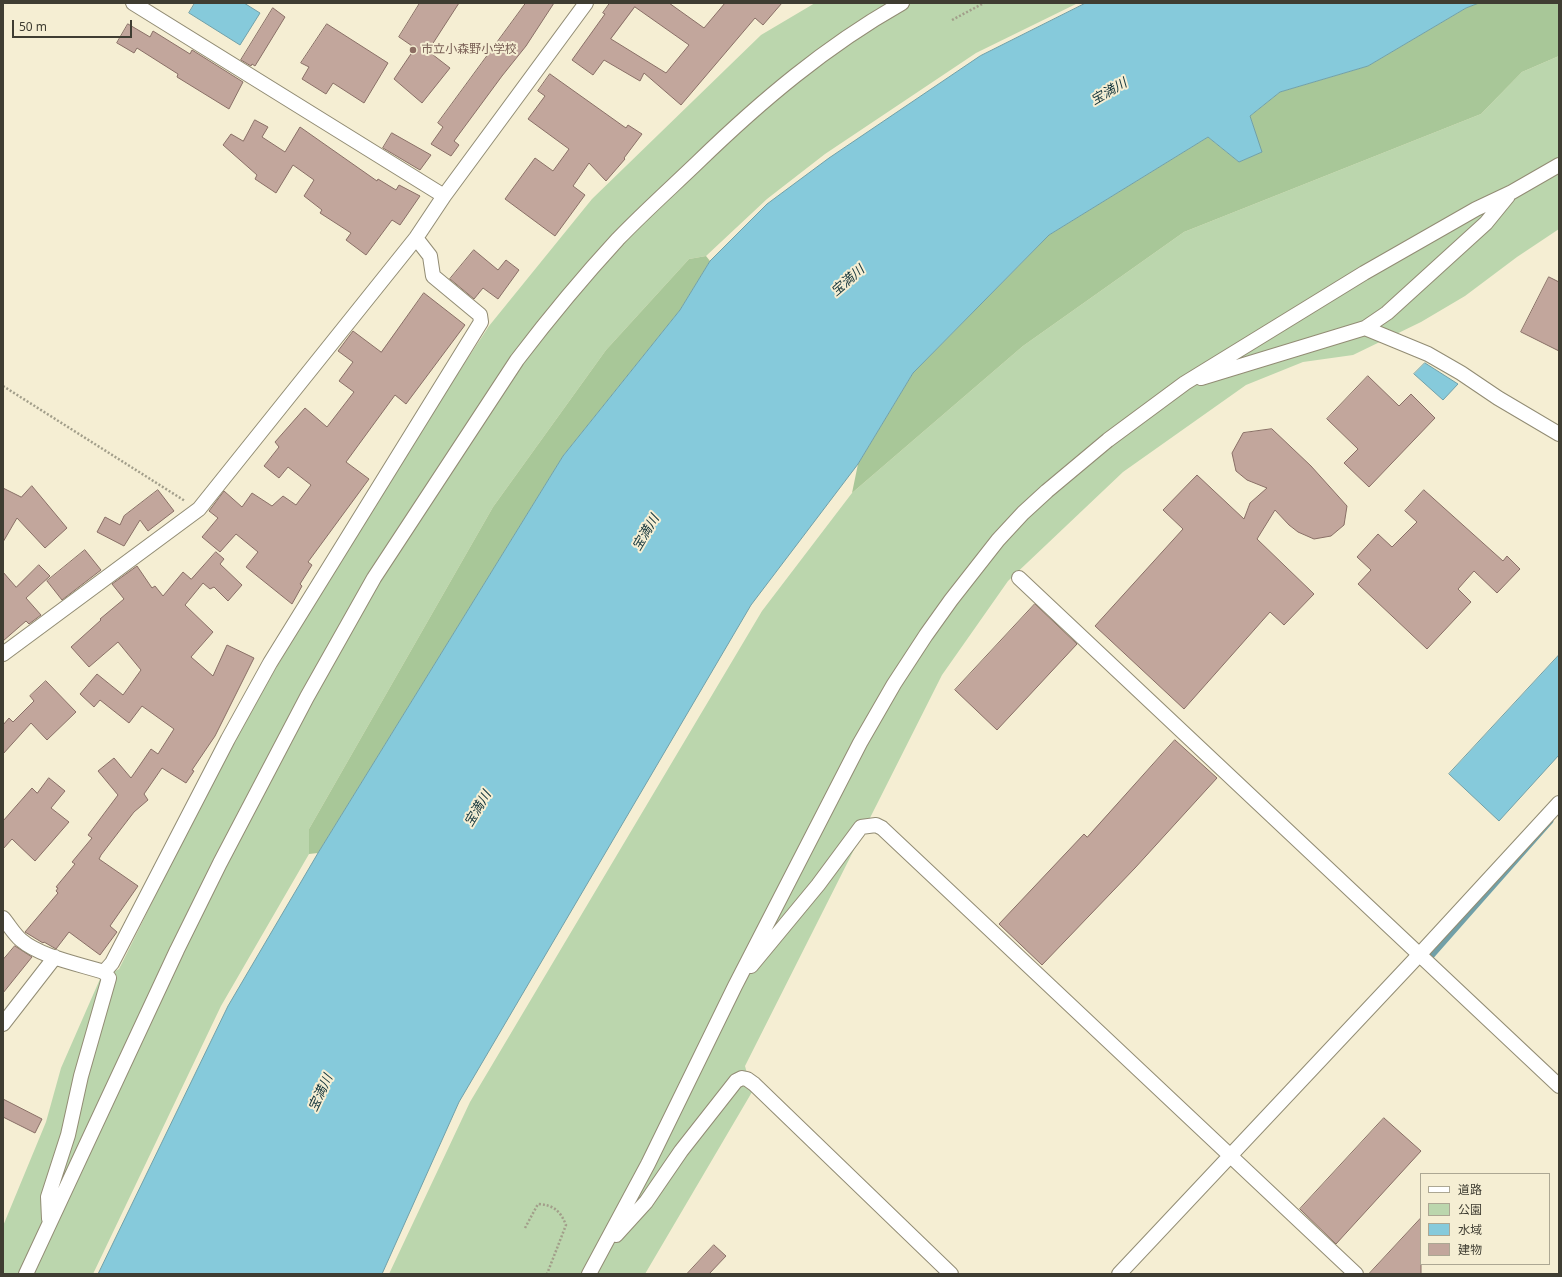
<!DOCTYPE html>
<html>
<head>
<meta charset="utf-8">
<style>
	body { margin:0 }
	#map { position:relative; width:1562px; height:1277px; overflow:hidden; background:#f5eed3; font-family:"Noto Sans","Noto Sans JP",sans-serif }
	canvas { display:block }
	.frame { position:absolute; inset:0; border:4px solid #3f3d32; pointer-events:none }
	.legend { position:absolute; left:1420px; top:1173px; width:130px; height:92px; box-sizing:border-box; background:#f5eed3; border:1px solid #aca793; margin:0; padding:5px 7px; list-style:none; font-size:12px; color:#3f3d32 }
	.legend li { display:flex; align-items:center; gap:8px; height:20px }
	.legend b { width:20px; border:1px solid #aca793 }
	.scale { position:absolute; left:12px; top:20px; width:120px; height:18px; box-sizing:border-box; border:2px solid #3f3d32; border-top:0; padding-left:5px; font-size:12px; line-height:14px; white-space:nowrap; color:#3f3d32; -webkit-text-stroke:3px #f5eed3; paint-order:stroke }
</style>
</head>
<body>
<div id="map">
<canvas width="1562" height="1277"></canvas>
<div class="frame"></div>
<ul class="legend">
<li><b style="height:5px;background:#fff"></b>道路</li>
<li><b style="height:11px;background:#bbd6ad"></b>公園</li>
<li><b style="height:11px;background:#86cadb"></b>水域</li>
<li><b style="height:11px;background:#c2a69c"></b>建物</li>
</ul>
<div class="scale">50 m</div>
</div>
<script>
const g = document.querySelector('canvas').getContext('2d');
g.lineJoin = 'round';
function fill(path, color) { g.fillStyle = color; g.fill(path, 'evenodd'); }
function strokePath(path, color, width, dash) { g.strokeStyle = color; g.lineWidth = width; g.lineCap = dash ? 'butt' : 'round'; g.setLineDash(dash || []); g.stroke(path); }
function write(font, color, halo, rows, align = 'center') {
  g.font = font + ' "Noto Sans","Noto Sans JP",sans-serif'; g.lineWidth = 4; g.setLineDash([]); g.textBaseline = 'middle'; g.strokeStyle = halo; g.fillStyle = color; for (const [text, x, y, turn = 0] of rows) {
    g.save(); g.translate(x, y); g.rotate((+turn || 0) * Math.PI / 180); g.textAlign = isNaN(turn) ? turn : align; if (halo) g.strokeText(text, 0, 0); g.fillText(text, 0, 0); g.restore();
  }
}
fill(new Path2D(`
	M815,3H1078L976,53L825,154L767,199L706,256L689,259L606,350L493,507L309,829V854L221,1006L93,1274H3V1226L46,1122L61,1068L100,979L119,969L234,738L399,463L489,326L592,199L761,35Z
	M1559,56V229L1517,257L1465,296L1421,322L1353,355L1303,362L1246,385L1123,472L1008,581L942,675L745,1066L752,1092L645,1274H389L470,1102L762,611L852,493L1023,346L1184,232L1481,114L1522,72Z`), '#bbd6ad');
fill(new Path2D(`
	M1479,3H1559V56L1522,72L1481,114L1184,232L1023,346L852,493L858,464L913,373L1049,235L1208,137L1239,162L1261,152L1250,116L1280,92L1368,66L1466,8Z
	M706,256L710,261L680,310L563,456L318,853L309,854V829L493,507L606,350L689,259Z`), '#a8c798');
const water = new Path2D(`
	M195,3H244L260,13L240,45L189,13Z
	M1086,3H1479L1466,8L1368,66L1280,92L1250,116L1262,152L1239,162L1208,137L1049,235L913,373L858,464L751,605L459,1102L382,1274H98L228,1006L318,853L563,456L680,310L710,261L767,204L829,158L980,56Z
	M1425,363L1458,384L1443,400L1414,374Z
	M1559,655V755L1499,821L1449,774Z`);
fill(water, '#86cadb');
strokePath(water, '#71a0a8', 1);
strokePath(new Path2D(`
	M1431,957L1551,821`), '#71a0a8', 5);
const building = new Path2D(`
	M420,3H459L428,51L450,68L422,103L394,79L415,48L399,37Z
	M526,3H554L526,46L502,76L454,141L459,145L451,156L431,144L443,127L438,123Z
	M610,3H669L704,28L725,3H782L763,25L755,18L681,105L644,73L640,81L604,60L593,75L572,60L605,14L603,13ZM635,7L689,45L666,73L611,39Z
	M273,8L285,17L255,66L252,64L251,66L241,60Z
	M128,24L150,37L153,31L190,54L192,50L243,82L229,109L177,77L178,74L137,48L134,53L117,43Z
	M327,24L388,63L364,103L333,83L326,94L302,79L309,67L301,63Z
	M550,74L623,126L626,128L628,125L642,134L624,158L625,159L606,181L589,163L573,186L585,195L555,236L505,199L535,158L553,171L569,149L528,119L545,96L538,91Z
	M255,120L268,127L262,137L285,152L300,127L377,181L378,179L396,190L399,185L420,196L400,225L392,220L366,255L346,240L351,233L320,213L322,210L304,196L314,180L293,165L276,193L255,179L257,175L223,145L231,134L243,141Z
	M392,133L431,155L420,170L383,148Z
	M474,250L498,270L506,260L519,270L498,299L483,288L474,299L450,279Z
	M1549,277L1559,282V351L1521,332Z
	M424,293L465,325L406,404L395,395L346,462L369,479L308,562L312,565L300,584L302,586L292,604L246,567L258,552L236,534L220,552L202,537L218,518L209,511L224,491L242,507L252,493L272,506L283,496L296,505L311,485L288,467L279,478L264,466L279,447L275,442L305,408L327,427L354,392L339,381L353,362L338,351L353,331L381,352Z
	M1368,376L1399,406L1411,394L1435,418L1369,487L1344,463L1358,449L1327,419Z
	M1272,429L1311,466L1347,506L1344,525L1331,536L1314,539L1298,532L1289,525L1275,510L1257,539L1314,594L1284,625L1270,612L1184,709L1095,626L1183,529L1163,510L1197,475L1244,519L1250,503L1267,488L1247,480L1236,471L1232,453L1243,433Z
	M32,486L67,528L45,548L17,518L3,542V488L21,497Z
	M158,490L174,511L148,531L140,520L124,546L97,532L105,517L120,525L124,516Z
	M1424,490L1503,561L1507,556L1520,569L1497,593L1474,571L1458,589L1471,602L1427,649L1358,584L1371,570L1357,557L1378,534L1392,547L1417,522L1405,511Z
	M85,550L101,570L62,600L47,581Z
	M216,552L224,559L220,564L242,585L228,601L214,587L210,589L203,583L185,605L213,632L191,657L213,676L227,645L254,658L215,736L192,770L194,771L186,783L162,768L144,794L148,800L134,812L101,855L99,859L138,886L110,926L117,932L100,955L69,932L56,949L44,942L43,943L25,932L58,893L56,891L58,888L56,887L75,864L72,862L92,838L88,835L118,795L98,771L114,758L131,778L151,749L158,754L174,729L142,706L129,723L100,700L94,707L80,694L97,674L123,695L141,670L118,642L89,667L71,647L101,620L100,619L124,599L112,584L137,566L152,588L155,586L163,596L183,572L191,579Z
	M39,565L50,576L26,598L41,615L29,624L26,621L3,641V572L16,587Z
	M1035,604L1077,644L997,730L955,690Z
	M46,681L76,712L47,740L31,723L3,754V725L9,718L13,722L34,701L30,696Z
	M1175,740L1217,778L1135,868L1042,965L999,924L1084,834L1087,837Z
	M49,778L65,791L51,808L69,822L35,861L12,839L3,849V821L32,788L37,793Z
	M15,946L32,957L3,993V960Z
	M3,1099L42,1119L35,1133L3,1117Z
	M1384,1118L1421,1151L1336,1244L1300,1209Z
	M1421,1218V1274H1369Z
	M714,1245L726,1256L709,1274H687Z`);
fill(building, '#c2a69c');
strokePath(building, '#896f66', 1);
const street = new Path2D(`
	M133,3L444,196
	M1365,328L1428,354L1461,373L1498,398L1559,434
	M1201,378L1365,328L1387,313L1486,223L1508,196
	M1019,578L1559,1086
	M3,654L199,509L416,238L444,196L586,3
	M3,918C9,925 14,934 21,940C41,957 79,964 104,972L109,978L81,1076L68,1135L48,1197L49,1219
	M751,966L818,885L861,827L876,825L882,828L1356,1274
	M104,972L112,963L228,739L270,663L481,322L480,315L433,276L430,256L416,238
	M3,1024L55,957
	M616,1235L646,1202L681,1151L736,1081L742,1078L747,1079L754,1084L951,1274
	M26,1274L177,950L220,863L307,697L374,578L517,360C549,318 583,277 618,239C644,212 672,187 699,161C761,101 826,46 902,3
	M589,1274L648,1164L735,986L860,743L894,684L926,635L951,600L998,540L1023,513L1047,491L1108,440L1185,383L1364,273L1476,209L1512,192L1559,165
	M1119,1274L1419,955L1559,803`);
strokePath(street, '#928c74', 16);
strokePath(new Path2D(`
	M952,20L984,3
	M3,386L185,501
	M525,1228L538,1204C553,1205 560,1210 566,1225L547,1274`), '#a29e8a', 2.5, [2, 2]);
strokePath(street, '#fff', 14);
for (const [x, y, r, color] of [
	[413,50,4,"#8d6e63"]
]) { const dot = new Path2D(); dot.arc(x, y, r, 0, 2 * Math.PI); g.fillStyle = color; g.fill(dot); strokePath(dot, '#f5eed3', 1.5); }
write('12px', '#785e54', '#f5eed3', [
	["市立小森野小学校",421,50]
], 'left');
write('italic 13px', '#11333a', '#f5eed3', [
	["宝満川",1109,92,-30],
	["宝満川",848,281,-41],
	["宝満川",646,533,-59],
	["宝満川",478,809,-59],
	["宝満川",321,1093,-65]
]);
</script>
</body>
</html>
